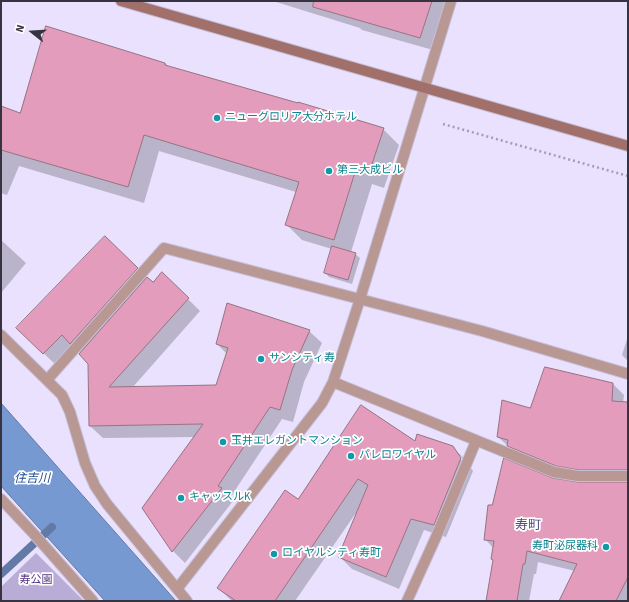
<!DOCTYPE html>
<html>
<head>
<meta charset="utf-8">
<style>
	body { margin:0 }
	#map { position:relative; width:629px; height:602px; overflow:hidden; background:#e9e1fd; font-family:"Source Sans 3",sans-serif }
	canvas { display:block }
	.frame { position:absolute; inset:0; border:2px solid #373340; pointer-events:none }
	.north { position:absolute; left:12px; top:12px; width:40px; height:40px; -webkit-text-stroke:3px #fff; paint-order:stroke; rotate:287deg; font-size:11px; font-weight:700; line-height:16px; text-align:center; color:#373340 }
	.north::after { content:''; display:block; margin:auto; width:14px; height:18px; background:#373340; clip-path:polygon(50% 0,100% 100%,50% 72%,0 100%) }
</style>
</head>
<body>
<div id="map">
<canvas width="629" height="602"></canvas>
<div class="frame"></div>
<div class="north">N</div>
</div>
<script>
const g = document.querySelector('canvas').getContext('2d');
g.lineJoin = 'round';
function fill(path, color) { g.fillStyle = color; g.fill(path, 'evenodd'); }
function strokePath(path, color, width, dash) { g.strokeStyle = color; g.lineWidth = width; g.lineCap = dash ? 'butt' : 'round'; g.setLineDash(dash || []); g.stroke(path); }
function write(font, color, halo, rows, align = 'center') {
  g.font = font + ' "Source Sans 3","Noto Sans JP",sans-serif'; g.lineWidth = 3.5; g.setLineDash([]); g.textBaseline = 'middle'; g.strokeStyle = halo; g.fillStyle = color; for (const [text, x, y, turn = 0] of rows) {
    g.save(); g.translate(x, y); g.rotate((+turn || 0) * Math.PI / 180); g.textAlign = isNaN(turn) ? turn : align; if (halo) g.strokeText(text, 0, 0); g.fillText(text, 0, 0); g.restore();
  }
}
fill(new Path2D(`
	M36,553L84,601H1V587Z`), '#b9acd6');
const water = new Path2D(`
	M1,403L176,601H105L1,486Z`);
fill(water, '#7699d2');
strokePath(water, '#637aa6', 1);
fill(new Path2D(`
	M273,1H447L433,50L362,30L360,28Z
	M165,63L169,67L383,129L399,145L384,188L372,184L351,252L355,254L360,258L352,284L329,277L325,273L332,249L302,240L286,224L296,192L159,151L144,203L19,166L7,195L1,193V107L21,115Z
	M105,237L153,283L188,299L200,311L132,388L217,386L227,354L217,344L309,331L322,343L304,382L293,422L282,419L230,498L233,501L185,563L173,551L143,508L196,437L103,438L90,426L89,364L75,347L57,366L17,328Z
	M1,240L26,263L1,293Z
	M628,336V361L622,355Z
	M613,384L624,395L623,403H628V480H590L519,456L498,437L531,409Z
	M415,443L452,447L465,459L473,471L446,537L424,530L399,589L352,569L339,556L358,510L295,601H232L218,588L299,500ZM458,456H461L464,461L463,462Z
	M577,483H628V601H560L575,571L538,562L536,574H534L529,601H487L494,560V549L485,539L493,507Z`), '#0003');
strokePath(new Path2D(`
	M1,574L52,527`), '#637aa6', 8);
const building = new Path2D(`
	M314,1H432L420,38L313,7Z
	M46,26L165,63V65L298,103V102L384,128L369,173L356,169L334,240L285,225L299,182L144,135L128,187L1,150V106L20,113Z
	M105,236L138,268L70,344L62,335L43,354L16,328Z
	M332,246L356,253L348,280L324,273Z
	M162,272L189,298L109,387L216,385L228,348L216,344L227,303L310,330L292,370L280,410L270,407L218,486L222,488L172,552L142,508L203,424L89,426L88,364L79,354L147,277L153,282Z
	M545,367L613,383L612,401L628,402V470H579L556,466L507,446L508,440L497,437L502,400L530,408Z
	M361,405L415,441L417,434L453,446L461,458L434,525L411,519L386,577L338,557L368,485L358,479L275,601H236L217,588L285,490L298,499Z
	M504,458L553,478L578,482H628V577L616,601H559L577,564L527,551L525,564H523L517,601H486L493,560L491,559L494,541L484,540L488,505H492Z`);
fill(building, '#e39cbc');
strokePath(building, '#967382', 1);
const street = new Path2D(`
	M1,335L62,395L70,412L85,463L95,486L107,504L187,601
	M47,380L164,248L482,331L628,374
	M333,382L554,472L578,476H628
	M1,499L33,533L93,601
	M177,589L322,403L333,382L360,299L451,1
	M407,601L436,537L476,441`);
const secondary = new Path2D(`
	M121,1L628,146`);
strokePath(street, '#c5bed7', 12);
strokePath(secondary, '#c5bed7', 12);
strokePath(new Path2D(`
	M443,124L628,176`), '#a49db4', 2.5, [2, 3]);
strokePath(street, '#b99792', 10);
strokePath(secondary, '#a1706a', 10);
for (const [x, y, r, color] of [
	[217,118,4,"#0f9aa8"],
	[329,171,4,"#0f9aa8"],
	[261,359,4,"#0f9aa8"],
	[223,442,4,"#0f9aa8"],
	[351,456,4,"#0f9aa8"],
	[181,498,4,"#0f9aa8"],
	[606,547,4,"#0f9aa8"],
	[274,554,4,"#0f9aa8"]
]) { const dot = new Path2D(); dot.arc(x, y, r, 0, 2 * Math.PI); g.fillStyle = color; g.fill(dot); strokePath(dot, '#fff', 1.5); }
write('11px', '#0d838f', '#fff', [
	["ニューグロリア大分ホテル",225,118],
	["第三大成ビル",337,171],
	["サンシティ寿",269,359],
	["玉井エレガントマンション",231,442],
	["パレロワイヤル",359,456],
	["キャッスルK",189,498],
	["寿町泌尿器科",598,547,"right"],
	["ロイヤルシティ寿町",282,554]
], 'left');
write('11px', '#543782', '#fff', [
	["寿公園",36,581]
]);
write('italic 12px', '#204b8f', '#fff', [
	["住吉川",32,479]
]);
write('13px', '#534684', '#fff', [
	["寿町",528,526]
]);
</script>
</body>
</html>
